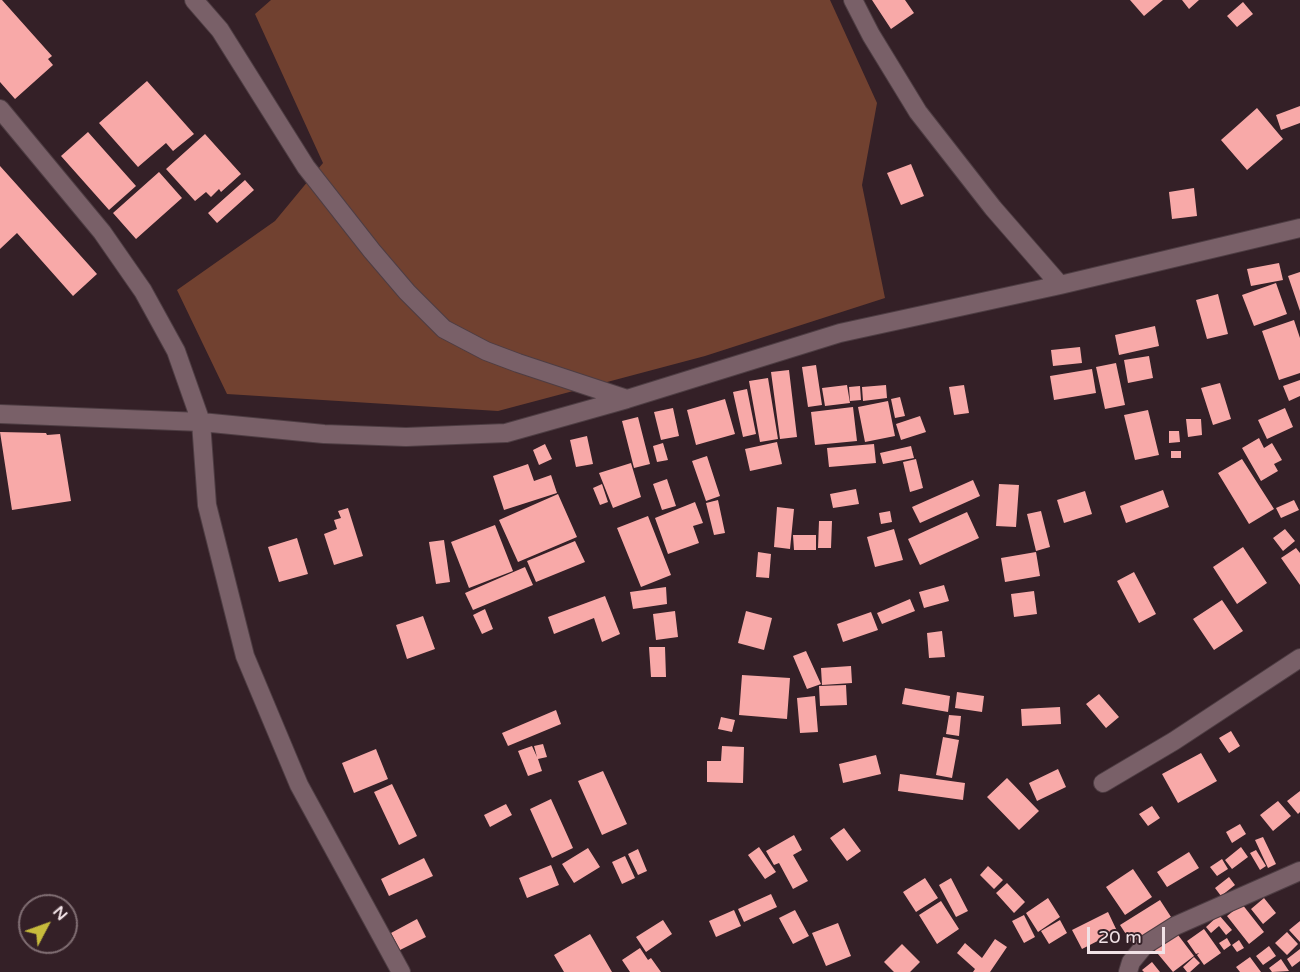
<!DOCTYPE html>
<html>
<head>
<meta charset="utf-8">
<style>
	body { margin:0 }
	#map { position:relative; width:1300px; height:972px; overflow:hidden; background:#342027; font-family:"Varela Round",sans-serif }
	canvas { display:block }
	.north { position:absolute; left:18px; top:894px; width:60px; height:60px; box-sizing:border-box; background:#342027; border:2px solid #806e73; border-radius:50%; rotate:49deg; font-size:16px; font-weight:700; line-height:24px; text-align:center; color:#f1e2e6 }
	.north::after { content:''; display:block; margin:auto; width:21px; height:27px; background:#c7bb3c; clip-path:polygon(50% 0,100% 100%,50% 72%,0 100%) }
	.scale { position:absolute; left:1087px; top:927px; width:78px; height:27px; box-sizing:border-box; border:3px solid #f1e2e6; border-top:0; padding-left:8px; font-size:18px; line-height:21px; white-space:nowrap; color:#f1e2e6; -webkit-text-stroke:4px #342027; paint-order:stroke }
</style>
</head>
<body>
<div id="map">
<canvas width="1300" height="972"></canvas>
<div class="north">N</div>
<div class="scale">20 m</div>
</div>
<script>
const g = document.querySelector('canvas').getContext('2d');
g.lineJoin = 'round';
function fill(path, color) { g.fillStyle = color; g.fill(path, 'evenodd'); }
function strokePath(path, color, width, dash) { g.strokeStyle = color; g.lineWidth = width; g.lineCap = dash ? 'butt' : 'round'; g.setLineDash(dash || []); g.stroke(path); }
fill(new Path2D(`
	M271,0H830L877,103L862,185L885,298L705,356L498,411L227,394L177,290L275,221L323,163L255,14Z`), '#714130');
fill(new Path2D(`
	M0,0H2L52,56L48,59L53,65L15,99L0,82Z
	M872,0H905L914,13L891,29Z
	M1130,0H1163L1144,16Z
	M1182,0H1199L1189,9Z
	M1243,2L1253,14L1237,27L1227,16Z
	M147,81L194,134L173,151L166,143L138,167L99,123Z
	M1300,106V123L1281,130L1276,115Z
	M1257,108L1283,139L1247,170L1221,140Z
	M88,132L136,186L109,210L61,156Z
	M205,134L241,174L221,192L219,189L211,197L206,192L195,201L166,169Z
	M911,164L924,196L901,205L887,173Z
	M0,166L97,274L73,296L17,233L0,249Z
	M159,172L182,198L136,239L113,213Z
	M245,180L254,190L217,223L208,213Z
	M1194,188L1197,216L1172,219L1169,192Z
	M1279,263L1283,280L1251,286L1247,269Z
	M1300,272V311L1288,276Z
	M1276,283L1287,314L1254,326L1242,295Z
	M1218,294L1228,334L1207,339L1196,300Z
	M1294,320L1300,338V373L1279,380L1262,331Z
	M1155,326L1159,346L1119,355L1115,335Z
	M1080,347L1082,363L1053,366L1051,350Z
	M1149,356L1153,378L1128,383L1124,360Z
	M1116,363L1125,405L1105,409L1096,367Z
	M816,365L822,405L808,407L802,367Z
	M1092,369L1096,393L1054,400L1050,376Z
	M789,370L797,437L780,439L771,372Z
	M768,378L778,439L760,442L749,381Z
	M1300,380V396L1289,401L1283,386Z
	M1220,383L1231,419L1213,425L1201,388Z
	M847,385L850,403L825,406L822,388Z
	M886,385L887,398L863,401L862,387Z
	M964,385L969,413L954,415L949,387Z
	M860,386L861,400L850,401L849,387Z
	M747,389L756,434L743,437L733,392Z
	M900,397L905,416L895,418L891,399Z
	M725,399L735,434L696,445L687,410Z
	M888,401L895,436L865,442L858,407Z
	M853,407L857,441L815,445L811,412Z
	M673,408L679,436L661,440L654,412Z
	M1285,408L1293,427L1267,439L1258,420Z
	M1148,410L1159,455L1135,460L1124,415Z
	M920,416L926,432L901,440L896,424Z
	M638,417L650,464L634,468L622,421Z
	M1186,419H1201L1202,435L1188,437Z
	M1169,431H1179L1180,442L1169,443Z
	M0,432L46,433L47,435L60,434L71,501L12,510Z
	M587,436L593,464L576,467L570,440Z
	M1259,438L1264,448L1272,443L1282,460L1274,464L1278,471L1261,481L1242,448Z
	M777,442L782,464L750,471L745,449Z
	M663,443L668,460L657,462L653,446Z
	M545,444L552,459L539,465L533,450Z
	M874,444L876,463L829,467L827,448Z
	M911,446L914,458L883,464L880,453Z
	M1171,451H1181V458H1171Z
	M707,456L720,496L706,501L692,461Z
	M916,459L923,488L910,492L903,462Z
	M1242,459L1274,509L1249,524L1218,473Z
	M631,463L641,497L613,508L599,473Z
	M528,464L534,481L551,475L557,493L504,510L493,476Z
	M667,479L676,506L662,510L653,484Z
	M973,480L980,496L920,523L912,507Z
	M602,484L608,502L600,505L593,488Z
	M999,484L1019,485L1016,527L996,526Z
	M856,489L859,504L833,508L830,494Z
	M1163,490L1169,507L1126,523L1120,506Z
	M1085,491L1092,514L1064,523L1057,500Z
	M558,494L577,537L518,562L499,520Z
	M718,500L725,533L714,535L706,503Z
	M1294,500L1299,510L1281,518L1276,508Z
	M695,502L703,523L693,526L699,543L668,554L655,518Z
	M777,507L794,509L790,549L774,547Z
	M348,508L363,556L334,565L324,534L337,529L334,520L341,518L338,511Z
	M890,511L892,522L881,524L879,513Z
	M1041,511L1050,547L1036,551L1027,514Z
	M967,512L979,538L920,565L908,539Z
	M648,516L671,575L641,587L617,528Z
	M819,521H832L831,548H818Z
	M495,525L513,571L469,588L451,542Z
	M894,529L903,560L875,567L867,537Z
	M1285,529L1295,541L1283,551L1273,538Z
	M793,535H816V550H794Z
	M297,538L308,574L279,582L268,547Z
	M444,540L450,582L436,584L429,542Z
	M575,541L585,562L536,582L527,561Z
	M1243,547L1267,583L1237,604L1213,567Z
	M1296,548L1300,553V585L1281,558Z
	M758,552L771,554L769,578L756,577Z
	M1036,552L1040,576L1005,582L1001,558Z
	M525,567L533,585L473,610L465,593Z
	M1134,572L1156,614L1139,623L1117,581Z
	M944,585L949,601L924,608L919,592Z
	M666,587L667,604L633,609L630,592Z
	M1034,591L1037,614L1014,617L1011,594Z
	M605,596L620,634L602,642L594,618L554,634L548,617Z
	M910,599L915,611L882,624L877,613Z
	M1222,600L1243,631L1214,650L1193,619Z
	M485,609L493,629L482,634L473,615Z
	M675,611L678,637L656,640L653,614Z
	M746,611L772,618L764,650L738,643Z
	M871,612L878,630L843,642L837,624Z
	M423,616L435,649L407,659L396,625Z
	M942,631L945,657L929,658L927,633Z
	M649,647H665L666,677H651Z
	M806,651L821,684L807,689L793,656Z
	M851,666L852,683L822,685L821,668Z
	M742,675L790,678L787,719L739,715Z
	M846,685L847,705L820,706L819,686Z
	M905,688L950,696L948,712L902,704Z
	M957,692L984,696L982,712L955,708Z
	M1099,694L1119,717L1106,728L1086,704Z
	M815,696L818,732L800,733L797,698Z
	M1060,707L1061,724L1022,726L1021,709Z
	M556,710L561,724L508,746L502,733Z
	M949,715L961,716L959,736L946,734Z
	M721,717L735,720L732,732L718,729Z
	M1231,731L1240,746L1229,753L1219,738Z
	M943,737L959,740L952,778L936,775Z
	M543,744L547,757L538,759L542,771L528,776L518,751L532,746L537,757L534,746Z
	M722,746L744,747L743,783L707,782V761H721Z
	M376,749L388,779L354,793L342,763Z
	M1201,753L1217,781L1178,803L1162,774Z
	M876,755L881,774L843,783L839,764Z
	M1058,769L1066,787L1037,801L1029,783Z
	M603,771L627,824L602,835L578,781Z
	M900,774L965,783L963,800L898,791Z
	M1007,778L1039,811L1019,830L987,797Z
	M392,784L417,836L399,845L374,792Z
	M1300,791V812L1298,814L1287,801Z
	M551,799L573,848L552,858L530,809Z
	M1278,801L1291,816L1273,831L1260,815Z
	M506,804L512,815L490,827L484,815Z
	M1152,806L1160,818L1148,826L1139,814Z
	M1240,824L1246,834L1232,843L1226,832Z
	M844,828L861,851L847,861L830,838Z
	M794,835L802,850L793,855L808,881L793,889L779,863L774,865L766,851Z
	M1263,837L1276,864L1268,868L1255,840Z
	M759,847L776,872L765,879L748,855Z
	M1241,847L1248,857L1232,869L1225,860Z
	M588,848L600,867L574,883L562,864Z
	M638,849L647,871L638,875L628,854Z
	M1256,850L1266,866L1260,870L1250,853Z
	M1189,852L1199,868L1167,887L1157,872Z
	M625,856L635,878L622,884L612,862Z
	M424,858L433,876L389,896L381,879Z
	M1222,859L1228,869L1217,876L1210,867Z
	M551,865L559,885L527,898L519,878Z
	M988,866L1003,880L994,889L980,875Z
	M1133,869L1152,897L1125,915L1106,887Z
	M1229,877L1235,885L1221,896L1215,888Z
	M925,878L938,898L916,912L903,892Z
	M951,878L968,911L956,917L939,885Z
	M1007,883L1025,902L1014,913L996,893Z
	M771,894L777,907L744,922L738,909Z
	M1048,898L1060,917L1038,932L1026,913Z
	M1264,898L1276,913L1263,924L1251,909Z
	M1160,900L1173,920L1133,945L1120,925Z
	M941,901L959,929L937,944L919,915Z
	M1242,904L1264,932L1249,944L1227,916Z
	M734,910L741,926L716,937L709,921Z
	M795,910L809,936L793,944L779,918Z
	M1108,912L1117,931L1082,949L1072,930Z
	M1024,915L1035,937L1024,943L1012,921Z
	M1219,915L1232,930L1226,935L1219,926L1211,933L1206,927Z
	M417,919L426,937L400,950L391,933Z
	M663,920L672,934L646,952L636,937Z
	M1060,920L1067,933L1049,944L1041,931Z
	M1300,921V942L1289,930Z
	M838,923L851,956L826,966L812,933Z
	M1204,929L1221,953L1204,965L1197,955L1199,953L1196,954L1187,941Z
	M1175,931L1194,956L1173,972L1153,948Z
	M1287,932L1298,944L1287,955L1275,943Z
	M590,934L612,972H564L554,955Z
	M1227,938L1231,945L1224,950L1219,943Z
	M995,939L1007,947L990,972H973L975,969L957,953L965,943L982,958Z
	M1239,940L1244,948L1237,952L1232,945Z
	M902,944L920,962L910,972H894L884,962Z
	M1269,946L1276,956L1263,965L1256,956Z
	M640,948L648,960L651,958L661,972H630L622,960Z
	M1300,949V961L1292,967L1287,959Z
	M1194,957L1200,963L1190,972H1187L1183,967Z
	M1250,957L1261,972H1240L1236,967Z
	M1281,959L1289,971L1272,972L1269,968Z
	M1152,962L1160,972H1144L1142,970Z`), '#f8a9a8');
const minor = new Path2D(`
	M194,0L220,30L306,167L372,251L407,292L444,329L486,351L518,363L627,399
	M853,0L871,35L918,112L993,208L1060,285
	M0,109L102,232L143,291L176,351L201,422L207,505L245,656L299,785L401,972
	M0,414L201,422L324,434L406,437L506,433L627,399L840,333L1060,285L1300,228
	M1103,783L1174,741L1300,658
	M1128,972L1131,962L1145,945L1175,926L1300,871`);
strokePath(minor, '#4e3d43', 20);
strokePath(minor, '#796068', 18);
</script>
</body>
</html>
